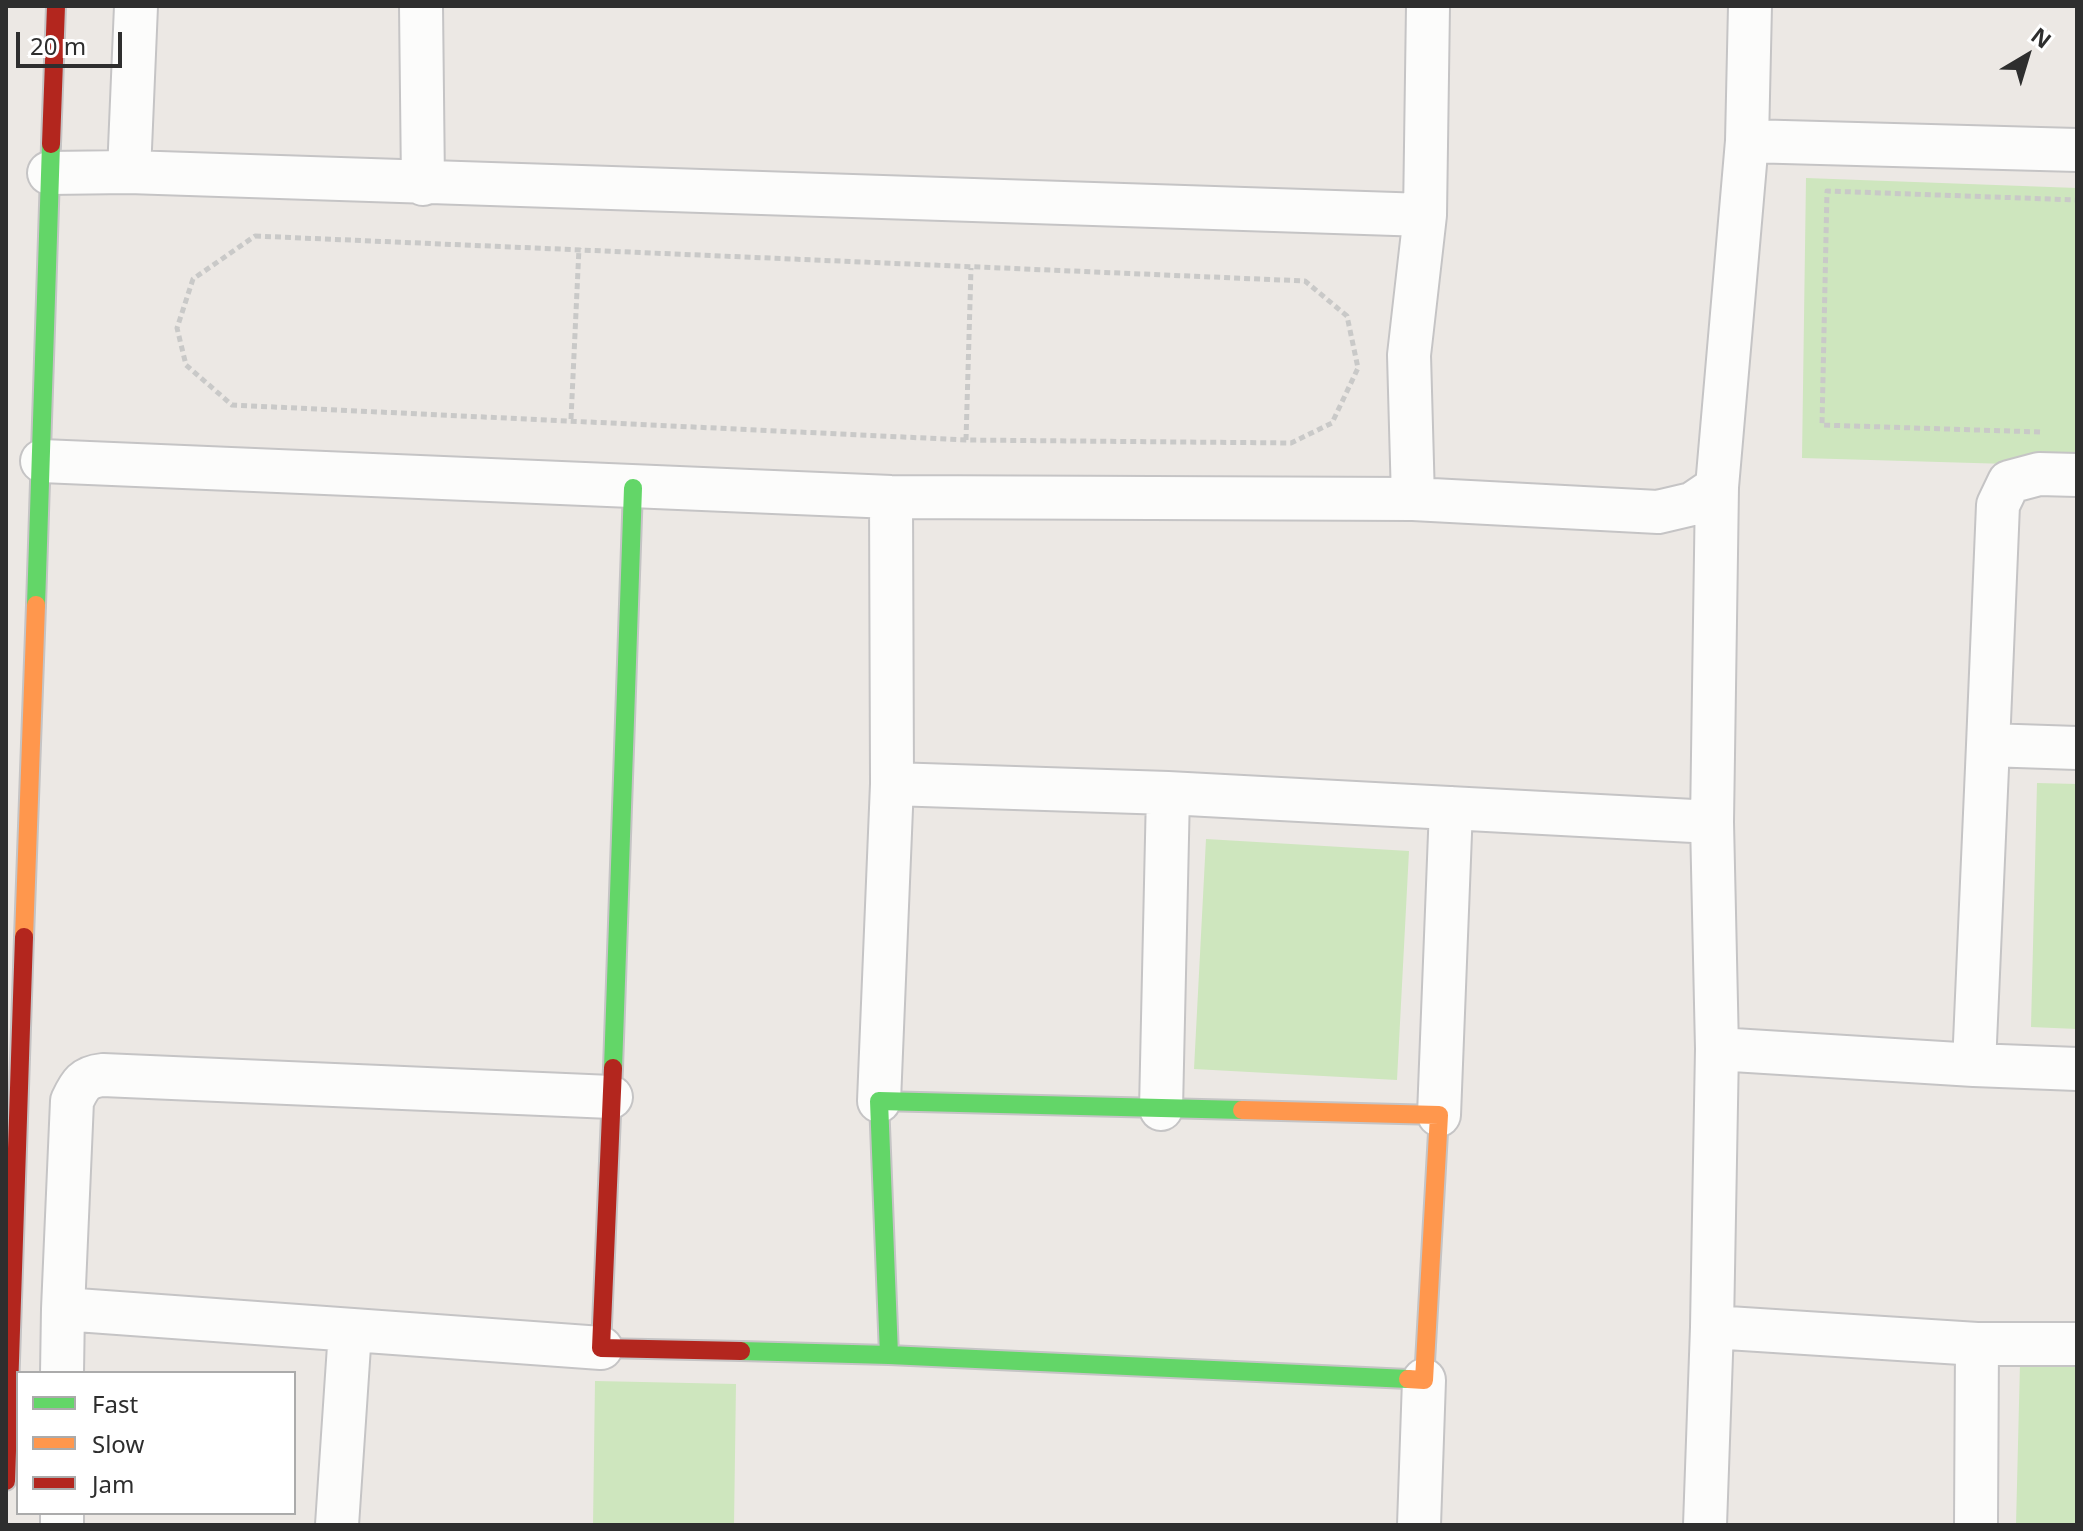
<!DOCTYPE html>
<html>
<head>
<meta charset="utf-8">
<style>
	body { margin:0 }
	#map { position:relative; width:2083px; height:1531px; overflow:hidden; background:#ece8e4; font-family:"Noto Sans",sans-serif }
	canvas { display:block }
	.frame { position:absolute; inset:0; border:8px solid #2e2e2e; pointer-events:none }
	.legend { position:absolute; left:16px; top:1371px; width:280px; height:144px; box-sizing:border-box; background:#fff; border:2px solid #ababab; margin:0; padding:10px 14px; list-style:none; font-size:24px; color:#2e2e2e }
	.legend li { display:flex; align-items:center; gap:16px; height:40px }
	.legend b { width:40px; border:2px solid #ababab }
	.north { position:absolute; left:1987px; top:16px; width:80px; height:80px; -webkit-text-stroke:6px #fff; paint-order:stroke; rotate:38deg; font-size:22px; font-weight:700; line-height:32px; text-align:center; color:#2e2e2e }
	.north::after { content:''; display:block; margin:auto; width:28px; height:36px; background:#2e2e2e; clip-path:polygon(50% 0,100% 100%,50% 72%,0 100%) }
	.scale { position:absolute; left:16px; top:32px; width:106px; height:36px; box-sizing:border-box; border:4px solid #2e2e2e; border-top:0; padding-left:10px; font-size:24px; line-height:28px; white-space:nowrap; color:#2e2e2e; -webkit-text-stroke:6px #fff; paint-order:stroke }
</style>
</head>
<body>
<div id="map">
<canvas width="2083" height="1531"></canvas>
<div class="frame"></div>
<ul class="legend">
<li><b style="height:10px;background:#63d668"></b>Fast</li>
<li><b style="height:10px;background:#ff974d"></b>Slow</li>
<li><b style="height:10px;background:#b3261e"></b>Jam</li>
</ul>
<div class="north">N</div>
<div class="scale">20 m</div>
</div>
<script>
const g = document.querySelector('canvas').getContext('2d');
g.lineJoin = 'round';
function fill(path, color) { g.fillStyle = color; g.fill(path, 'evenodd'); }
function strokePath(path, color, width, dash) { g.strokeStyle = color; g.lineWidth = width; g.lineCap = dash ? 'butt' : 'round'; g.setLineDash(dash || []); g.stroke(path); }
fill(new Path2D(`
	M1806,178L2077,188V466L1802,458Z
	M2037,783L2077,784V1029L2031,1027Z
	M1206,839L1409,851L1397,1080L1194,1069Z
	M2020,1363L2077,1365V1525H2016Z
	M595,1381L736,1384L734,1525H593Z`), '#cee6be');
const street = new Path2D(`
	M421,6L423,184
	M1747,141L2077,150
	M129,172L136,6
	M49,173L129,172L1425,215
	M42,461L891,497L1413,499L1658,512L1692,504L1717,487L1747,141L1750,6
	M1413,499L1409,355L1425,215L1428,6
	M1988,745L1998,505L2009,482L2039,474L2077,475
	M892,784L1168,793L1712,822L1717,487
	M1717,1049L1974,1065L1988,745L2077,748
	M1974,1065L2077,1069
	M879,1101L892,784L891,497
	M1161,1109L1168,793
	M1439,1115L1451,808
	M1712,1327L1977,1344L1976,1525
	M1977,1344H2077
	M601,1348L63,1309L72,1101C80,1084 84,1077 103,1075L611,1097
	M62,1373L63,1309
	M62,1525V1513
	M337,1525L350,1331
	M1419,1525L1424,1380
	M1705,1525L1712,1327L1717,1049L1712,822`);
const fast = new Path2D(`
	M36,605L51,144
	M613,1068L633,488
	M741,1351L889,1355L1408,1379
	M889,1355L879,1101L1242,1110`);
const slow = new Path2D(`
	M24,937L36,605
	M1242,1110L1439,1115L1424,1380L1408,1379`);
const jam = new Path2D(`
	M51,144L56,6
	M613,1068L601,1348L741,1351
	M6,1481L24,937`);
strokePath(street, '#c5c4c5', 46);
strokePath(fast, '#c5c4c5', 22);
strokePath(slow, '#c5c4c5', 22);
strokePath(jam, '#c5c4c5', 22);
strokePath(new Path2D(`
	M255,236L1305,281L1347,316L1358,368L1332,423L1291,443L966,440L232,405L186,365L177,328L193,279Z
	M571,419L579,248
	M2040,432L1822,425L1827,191L2077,200
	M966,440L971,268`), '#c9c9c8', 5, [6, 4]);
strokePath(street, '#fcfcfb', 42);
strokePath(fast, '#63d668', 18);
strokePath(slow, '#ff974d', 18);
strokePath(jam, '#b3261e', 18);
</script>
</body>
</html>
